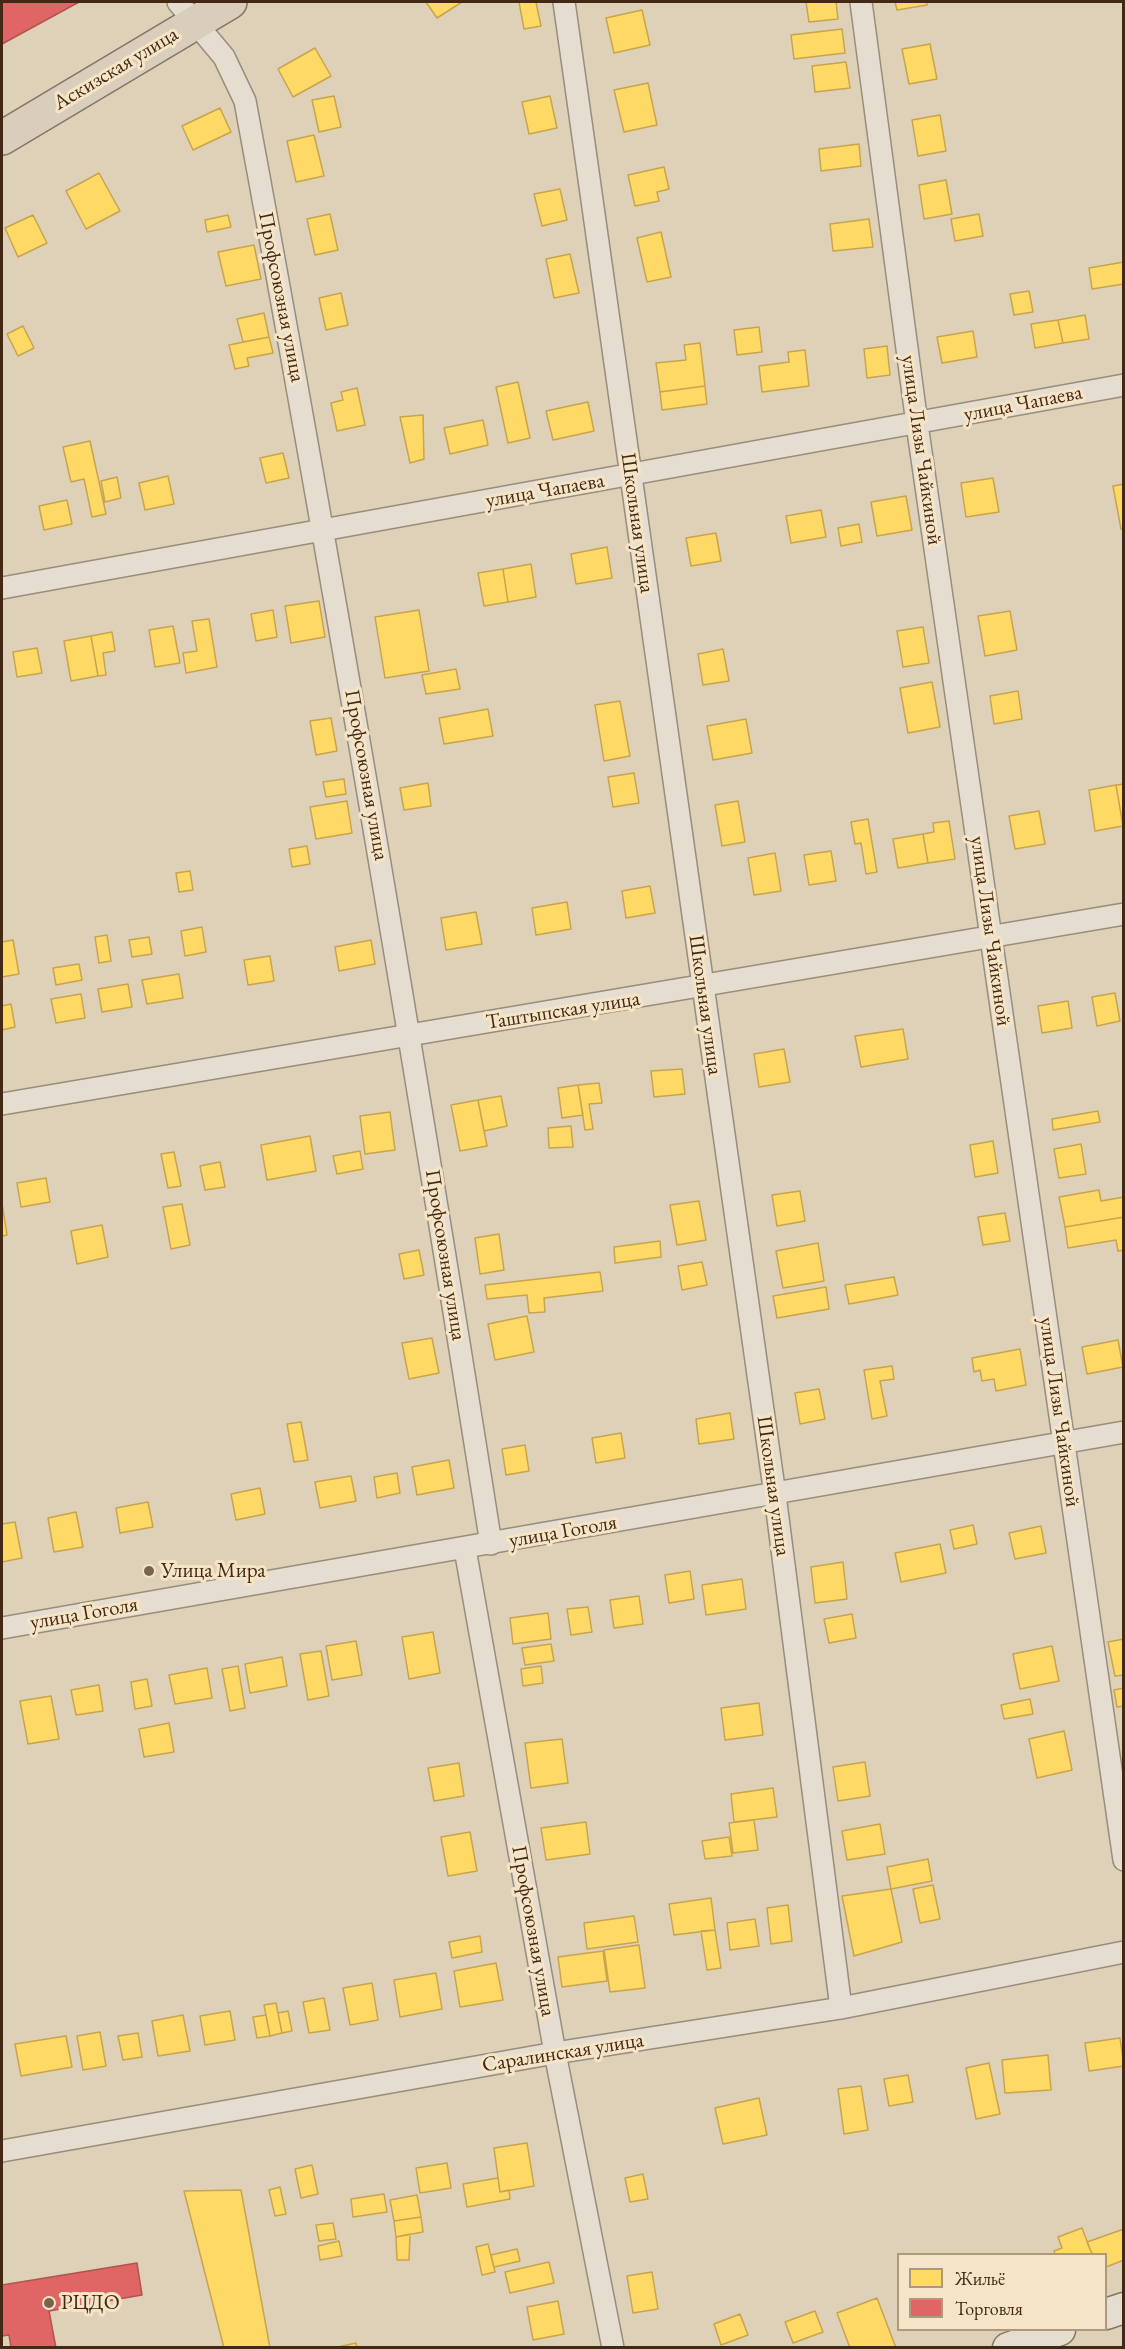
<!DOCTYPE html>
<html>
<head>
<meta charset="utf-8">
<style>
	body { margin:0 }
	#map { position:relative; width:1125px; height:2349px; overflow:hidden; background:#dfd1b7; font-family:"EB Garamond",serif }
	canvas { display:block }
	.frame { position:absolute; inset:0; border:3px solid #432815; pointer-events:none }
	.legend { position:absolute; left:897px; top:2253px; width:210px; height:78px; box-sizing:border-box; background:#f5e5c6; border:2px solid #ae997f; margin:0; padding:8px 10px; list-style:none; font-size:18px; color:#432815 }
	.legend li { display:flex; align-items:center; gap:12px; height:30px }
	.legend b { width:30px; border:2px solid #ae997f }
</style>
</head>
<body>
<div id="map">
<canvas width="1125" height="2349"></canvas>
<div class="frame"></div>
<ul class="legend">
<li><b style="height:16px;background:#ffd966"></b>Жильё</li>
<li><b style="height:16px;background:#e06666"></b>Торговля</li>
</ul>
</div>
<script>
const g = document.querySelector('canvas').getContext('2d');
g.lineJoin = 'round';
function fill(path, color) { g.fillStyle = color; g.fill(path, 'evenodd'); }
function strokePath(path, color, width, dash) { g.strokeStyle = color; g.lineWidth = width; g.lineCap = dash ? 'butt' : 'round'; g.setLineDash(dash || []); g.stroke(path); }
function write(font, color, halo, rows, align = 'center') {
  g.font = font + ' "EB Garamond",serif'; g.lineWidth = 6; g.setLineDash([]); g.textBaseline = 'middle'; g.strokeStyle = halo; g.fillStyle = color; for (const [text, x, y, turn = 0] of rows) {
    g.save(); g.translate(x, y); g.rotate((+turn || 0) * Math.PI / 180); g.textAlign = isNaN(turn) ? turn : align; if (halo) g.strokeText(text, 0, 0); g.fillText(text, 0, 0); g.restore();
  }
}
const homes = new Path2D(`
	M426,2H462L437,18Z
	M519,2H536L541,26L524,29Z
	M806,2H836L838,19L809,22Z
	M895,2H927V5L897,10Z
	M642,10L650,45L614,53L606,18Z
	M842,29L845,53L794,59L791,35Z
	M930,44L937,79L909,84L902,49Z
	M315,48L331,76L293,97L278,69Z
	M846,62L850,88L815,92L812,66Z
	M648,83L657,125L624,132L614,90Z
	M334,96L341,127L319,132L312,100Z
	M550,96L557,128L529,134L522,102Z
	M220,108L231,132L193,150L182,126Z
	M940,115L946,151L918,156L912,120Z
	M314,135L324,176L296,182L287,141Z
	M859,144L861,166L821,171L819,149Z
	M664,167L669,189L657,192L659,201L635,206L628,175Z
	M99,173L120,211L86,229L66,191Z
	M946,180L952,214L924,219L919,185Z
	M560,189L567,220L542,226L534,194Z
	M330,214L338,250L315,255L307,219Z
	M979,214L983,236L955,241L951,219Z
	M33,215L47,243L18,257L5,228Z
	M228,215L231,227L207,232L205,220Z
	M869,219L873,247L833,251L830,224Z
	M661,232L671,277L647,282L637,238Z
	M254,245L261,279L226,286L218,252Z
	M570,254L579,293L554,298L546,259Z
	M1124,262V284L1092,289L1089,268Z
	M1029,291L1033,312L1014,315L1010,294Z
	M341,293L348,325L326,330L319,298Z
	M264,313L269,337L243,342L237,319Z
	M1085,315L1089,339L1063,343L1058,320Z
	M1058,320L1063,343L1035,348L1031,324Z
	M23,326L34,348L18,356L7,334Z
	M759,327L762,352L737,355L734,330Z
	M973,331L977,357L942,363L937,337Z
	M269,337L273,353L247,358L249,366L235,369L229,345Z
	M700,343L705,386L660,392L656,363L686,360L684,345Z
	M887,346L890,375L867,378L864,349Z
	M805,350L809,386L762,392L759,366L789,362L788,352Z
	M518,382L530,438L508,443L496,387Z
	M705,386L707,404L662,410L660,392Z
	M357,388L365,425L337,431L331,403L343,400L341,392Z
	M588,402L594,431L553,440L546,411Z
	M423,415L424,459L410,463L400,417Z
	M483,420L488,445L450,454L444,428Z
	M90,441L106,514L92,517L84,479L71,482L63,447Z
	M283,453L289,478L266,483L260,458Z
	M168,476L174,504L145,510L139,483Z
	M117,477L121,498L105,502L101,481Z
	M993,478L999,512L966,517L961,483Z
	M1124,484V529H1121L1113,486Z
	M906,496L912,530L877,536L871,502Z
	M67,500L72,524L44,530L39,506Z
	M821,510L826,537L791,543L786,516Z
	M859,524L862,542L841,546L838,528Z
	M716,533L721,561L691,566L686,538Z
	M607,547L612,578L576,584L571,554Z
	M531,564L536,597L508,602L503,569Z
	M503,569L508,602L484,606L478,573Z
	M319,601L325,637L291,643L285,606Z
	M273,610L277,637L256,641L251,614Z
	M419,610L429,671L385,678L375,617Z
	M1010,611L1017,650L985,656L978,616Z
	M209,619L217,667L186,673L183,653L197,651L192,621Z
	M173,626L180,663L155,667L149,630Z
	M923,627L929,663L903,667L897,631Z
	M112,632L115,651L103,653L106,675L98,676L91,636Z
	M91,636L98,676L71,681L64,641Z
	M37,648L42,673L17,677L13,652Z
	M723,649L729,681L703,685L698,654Z
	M456,669L460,689L426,694L422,675Z
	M932,682L940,727L908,733L900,688Z
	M1018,691L1022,719L994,724L990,696Z
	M620,701L630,756L604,761L595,705Z
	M488,709L493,736L444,744L439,718Z
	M331,718L337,751L316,755L310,721Z
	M746,719L752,753L713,760L707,726Z
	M634,773L639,803L613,807L608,777Z
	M344,779L346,794L326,797L323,782Z
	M428,783L431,806L404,810L400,788Z
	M1124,784V826H1123L1116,785Z
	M1116,785L1123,826L1095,831L1089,790Z
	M347,801L352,833L316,839L310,807Z
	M738,801L745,842L722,846L715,805Z
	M1039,811L1045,844L1015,849L1009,816Z
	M868,819L877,872L866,874L861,843L855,844L851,822Z
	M949,821L955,859L928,863L923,834L934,832L933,823Z
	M923,834L928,863L898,868L893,839Z
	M307,846L310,864L292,867L289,849Z
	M831,851L836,881L809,885L804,855Z
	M775,853L781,891L754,895L748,858Z
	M190,871L193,890L179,892L176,873Z
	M650,886L655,913L626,918L622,891Z
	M567,902L571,929L536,935L532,908Z
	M476,912L482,944L446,950L441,918Z
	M202,927L206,952L185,956L181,931Z
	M107,935L111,961L99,963L95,937Z
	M149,937L152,954L132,957L129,940Z
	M13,940L19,974L2,977V942Z
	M371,940L375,964L339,971L335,947Z
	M270,956L274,981L248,985L244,960Z
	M79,964L82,980L56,985L53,968Z
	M179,974L183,998L147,1004L142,980Z
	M128,984L132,1007L102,1012L98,989Z
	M1115,993L1120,1021L1097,1026L1092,997Z
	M81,994L85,1018L56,1023L51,999Z
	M1068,1001L1072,1028L1042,1033L1038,1006Z
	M11,1004L15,1027L2,1030V1006Z
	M903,1029L908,1059L861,1067L855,1036Z
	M784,1049L790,1082L759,1087L754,1054Z
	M682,1069L685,1094L654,1097L651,1071Z
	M599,1083L602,1103L589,1104L593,1129L585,1130L578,1085Z
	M578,1085L583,1115L562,1118L558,1088Z
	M501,1096L507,1126L484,1131L478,1100Z
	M478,1100L487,1146L460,1151L451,1105Z
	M1098,1111L1100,1122L1053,1130L1052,1119Z
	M390,1112L395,1150L365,1154L360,1116Z
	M571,1126L573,1147L549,1148L548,1128Z
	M310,1136L316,1171L267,1180L261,1145Z
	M993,1141L998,1173L975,1177L970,1145Z
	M1081,1144L1086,1174L1059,1178L1054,1149Z
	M360,1151L363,1169L337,1174L333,1156Z
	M174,1152L181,1186L168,1188L161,1154Z
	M220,1162L225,1187L205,1190L200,1166Z
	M46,1178L50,1202L21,1207L17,1183Z
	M1099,1190L1101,1201L1124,1197V1217L1065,1227L1059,1197Z
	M800,1191L805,1221L777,1226L772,1195Z
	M699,1201L706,1240L677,1245L670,1205Z
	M2,1203L7,1235L2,1236Z
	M182,1204L190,1245L171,1249L163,1207Z
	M1005,1213L1010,1241L983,1245L978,1217Z
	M1124,1217V1250L1118,1251L1116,1240L1068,1248L1065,1227Z
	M102,1225L108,1257L77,1264L71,1231Z
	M499,1234L504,1270L480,1274L475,1238Z
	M660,1241L661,1257L615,1263L614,1247Z
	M818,1243L824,1281L783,1288L776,1251Z
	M419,1250L424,1275L404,1279L399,1254Z
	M702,1262L707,1285L682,1290L678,1266Z
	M600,1272L603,1291L544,1298L545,1312L529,1313L527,1295L487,1299L485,1285Z
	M894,1277L898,1295L849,1304L845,1285Z
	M826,1287L829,1309L777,1318L773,1296Z
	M527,1316L534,1352L495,1360L488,1324Z
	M432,1338L439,1373L409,1379L402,1343Z
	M1118,1340L1123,1367L1087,1374L1082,1347Z
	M1020,1349L1026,1385L996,1391L994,1379L982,1381L980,1370L974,1372L972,1358Z
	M892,1366L894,1379L880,1381L887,1416L872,1419L864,1370Z
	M819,1389L825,1419L800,1424L795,1393Z
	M730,1413L734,1439L699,1444L696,1419Z
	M301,1422L308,1460L294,1462L287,1424Z
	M621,1433L625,1458L596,1463L592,1438Z
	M525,1445L529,1471L506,1475L502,1449Z
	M449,1460L454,1488L417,1495L412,1467Z
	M397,1473L400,1493L377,1498L374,1477Z
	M351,1476L356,1501L320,1508L315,1482Z
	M260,1488L265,1514L236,1520L231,1494Z
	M148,1502L153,1527L120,1533L116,1508Z
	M76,1512L83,1547L54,1552L48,1518Z
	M15,1522L22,1558L2,1562V1524Z
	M973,1525L977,1544L954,1549L950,1530Z
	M1041,1526L1046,1553L1015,1559L1009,1533Z
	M940,1544L946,1573L901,1582L895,1553Z
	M843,1562L847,1599L815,1603L811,1567Z
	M690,1571L694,1599L669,1603L665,1575Z
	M742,1579L746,1609L706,1615L702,1585Z
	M639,1596L643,1624L614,1628L610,1600Z
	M588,1607L592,1632L571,1635L567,1609Z
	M548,1613L551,1639L513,1644L510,1618Z
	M852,1614L856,1638L829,1643L824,1619Z
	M433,1632L440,1673L409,1679L402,1637Z
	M1124,1639V1675L1115,1676L1108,1642Z
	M356,1641L362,1675L332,1680L326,1646Z
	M551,1644L554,1661L525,1665L522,1648Z
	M1052,1646L1059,1681L1020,1689L1013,1654Z
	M321,1651L329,1696L308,1700L300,1654Z
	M282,1657L287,1686L250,1693L245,1664Z
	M238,1666L245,1708L230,1711L222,1669Z
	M541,1666L543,1683L523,1686L521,1669Z
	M207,1668L212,1698L175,1704L169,1675Z
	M147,1679L152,1706L135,1709L131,1682Z
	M99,1685L103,1711L76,1715L71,1690Z
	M1124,1688V1706L1117,1707L1114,1690Z
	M51,1696L59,1739L28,1744L20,1701Z
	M1030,1699L1033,1714L1004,1719L1001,1705Z
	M759,1703L763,1735L725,1740L721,1708Z
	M169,1723L174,1752L144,1757L139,1729Z
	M1064,1731L1072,1770L1037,1778L1029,1739Z
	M562,1739L568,1783L531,1788L525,1743Z
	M865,1762L870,1796L838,1801L833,1767Z
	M459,1763L464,1796L434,1801L428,1768Z
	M773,1788L777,1817L734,1822L731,1794Z
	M754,1820L758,1850L733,1853L729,1823Z
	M586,1822L590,1854L546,1860L541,1828Z
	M880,1824L885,1854L847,1860L842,1831Z
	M470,1832L477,1871L448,1876L441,1837Z
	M729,1837L732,1856L705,1859L702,1841Z
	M928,1859L932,1881L891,1889L887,1867Z
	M933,1885L940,1919L920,1923L913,1889Z
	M891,1889L902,1942L854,1956L842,1896Z
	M711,1898L715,1930L674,1935L669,1904Z
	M788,1905L792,1941L771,1944L767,1908Z
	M634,1916L638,1942L587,1949L584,1923Z
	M755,1919L759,1946L730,1950L727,1923Z
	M715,1930L721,1968L707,1970L701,1931Z
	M480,1936L482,1952L452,1958L449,1942Z
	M639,1945L645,1988L610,1992L604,1950Z
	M603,1951L607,1981L562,1987L558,1957Z
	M496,1963L503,2000L460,2007L454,1971Z
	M436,1973L442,2009L400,2017L394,1980Z
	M372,1983L378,2020L350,2025L343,1988Z
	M324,1998L330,2030L309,2033L303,2002Z
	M276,2003L282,2033L270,2036L264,2005Z
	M230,2011L235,2040L205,2045L200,2016Z
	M288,2011L292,2031L282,2033L278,2013Z
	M183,2015L190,2051L158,2056L152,2021Z
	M266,2015L270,2036L257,2038L253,2017Z
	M100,2032L106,2066L83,2070L77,2036Z
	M138,2033L142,2057L123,2060L118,2036Z
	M66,2036L72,2067L21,2076L15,2044Z
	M1120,2038L1124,2066L1089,2071L1085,2043Z
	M1048,2055L1051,2090L1005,2093L1002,2060Z
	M989,2063L1000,2114L976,2119L966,2068Z
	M908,2075L913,2102L889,2106L884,2079Z
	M861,2086L868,2130L844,2134L838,2089Z
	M759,2098L767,2135L723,2144L715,2108Z
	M527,2143L534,2186L500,2192L494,2148Z
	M447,2163L451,2188L420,2193L416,2168Z
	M312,2165L318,2194L301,2198L295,2169Z
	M643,2174L648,2199L630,2202L625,2178Z
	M498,2178L500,2192L509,2190L510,2199L467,2207L463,2184Z
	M280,2187L286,2214L275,2216L269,2190Z
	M241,2190L270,2348H224L184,2191Z
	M384,2194L387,2212L353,2217L351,2199Z
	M417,2195L421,2217L394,2221L390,2200Z
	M421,2217L423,2232L396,2237L394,2221Z
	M333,2223L336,2239L319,2241L316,2225Z
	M1082,2228L1092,2254H1055L1054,2251L1062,2248L1058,2237Z
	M1124,2229V2260L1106,2267V2254H1092L1087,2242Z
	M410,2234L409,2260H397L396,2237Z
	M339,2241L342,2256L320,2260L318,2246Z
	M488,2244L495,2272L482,2275L476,2247Z
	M517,2249L520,2261L494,2267L491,2255Z
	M549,2262L554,2283L510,2293L505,2272Z
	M652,2272L658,2309L633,2313L627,2276Z
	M877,2298L896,2348H850L837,2313Z
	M558,2301L564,2334L533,2340L527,2307Z
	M815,2311L823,2332L793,2343L785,2322Z
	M740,2314L748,2335L721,2345L714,2324Z
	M356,2343L357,2348H338V2347Z`);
fill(homes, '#ffd966');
strokePath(homes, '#c7a44e', 1.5);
const shops = new Path2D(`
	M2,2H79L2,44Z
	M137,2263L142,2295L49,2311L56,2348H11L9,2335L2,2336V2285Z`);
fill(shops, '#e06666');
strokePath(shops, '#b1534e', 1.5);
const street = new Path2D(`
	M178,2L224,57L245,101C334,581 415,1062 491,1544
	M564,2L775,1495L841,2008
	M861,2L917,424L1124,1860
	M2,588L1124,385
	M2,1104L1124,914
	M465,1549L555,2053L613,2348
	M2,1628L1124,1432
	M2,2151L555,2053L841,2008L1124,1952`);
const secondary = new Path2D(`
	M1106,2314L1124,2308
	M1008,2348L1060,2330`);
const primary = new Path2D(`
	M2,138L230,2`);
strokePath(street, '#988c7c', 24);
strokePath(secondary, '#817666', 33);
strokePath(primary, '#817666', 36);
strokePath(street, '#e5ded0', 21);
strokePath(secondary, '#e5ded0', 30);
strokePath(primary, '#d9cebc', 33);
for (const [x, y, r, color] of [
	[149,1571,6,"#7a634e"],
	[49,2303,6,"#7a634e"]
]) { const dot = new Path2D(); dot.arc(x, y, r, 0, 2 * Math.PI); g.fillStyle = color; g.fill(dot); strokePath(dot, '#f5e5c6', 2); }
write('21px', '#432815', '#f5e5c6', [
	["Аскизская улица",116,69,-31],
	["Профсоюзная улица",281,297,79],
	["улица Чапаева",1023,404,-11],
	["улица Лизы Чайкиной",921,450,82],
	["улица Чапаева",545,491,-10],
	["Школьная улица",637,523,82],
	["Профсоюзная улица",366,775,80],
	["улица Лизы Чайкиной",990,931,82],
	["Школьная улица",705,1005,82],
	["Таштыпская улица",563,1011,-9],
	["Профсоюзная улица",445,1255,81],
	["улица Лизы Чайкиной",1059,1412,82],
	["Школьная улица",773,1486,82],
	["улица Гоголя",563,1532,-10],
	["улица Гоголя",84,1614,-10],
	["Профсоюзная улица",533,1931,80],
	["Саралинская улица",563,2053,-9]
]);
write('21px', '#432815', '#f5e5c6', [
	["Улица Мира",161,1571],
	["РЦДО",61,2303]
], 'left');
</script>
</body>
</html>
